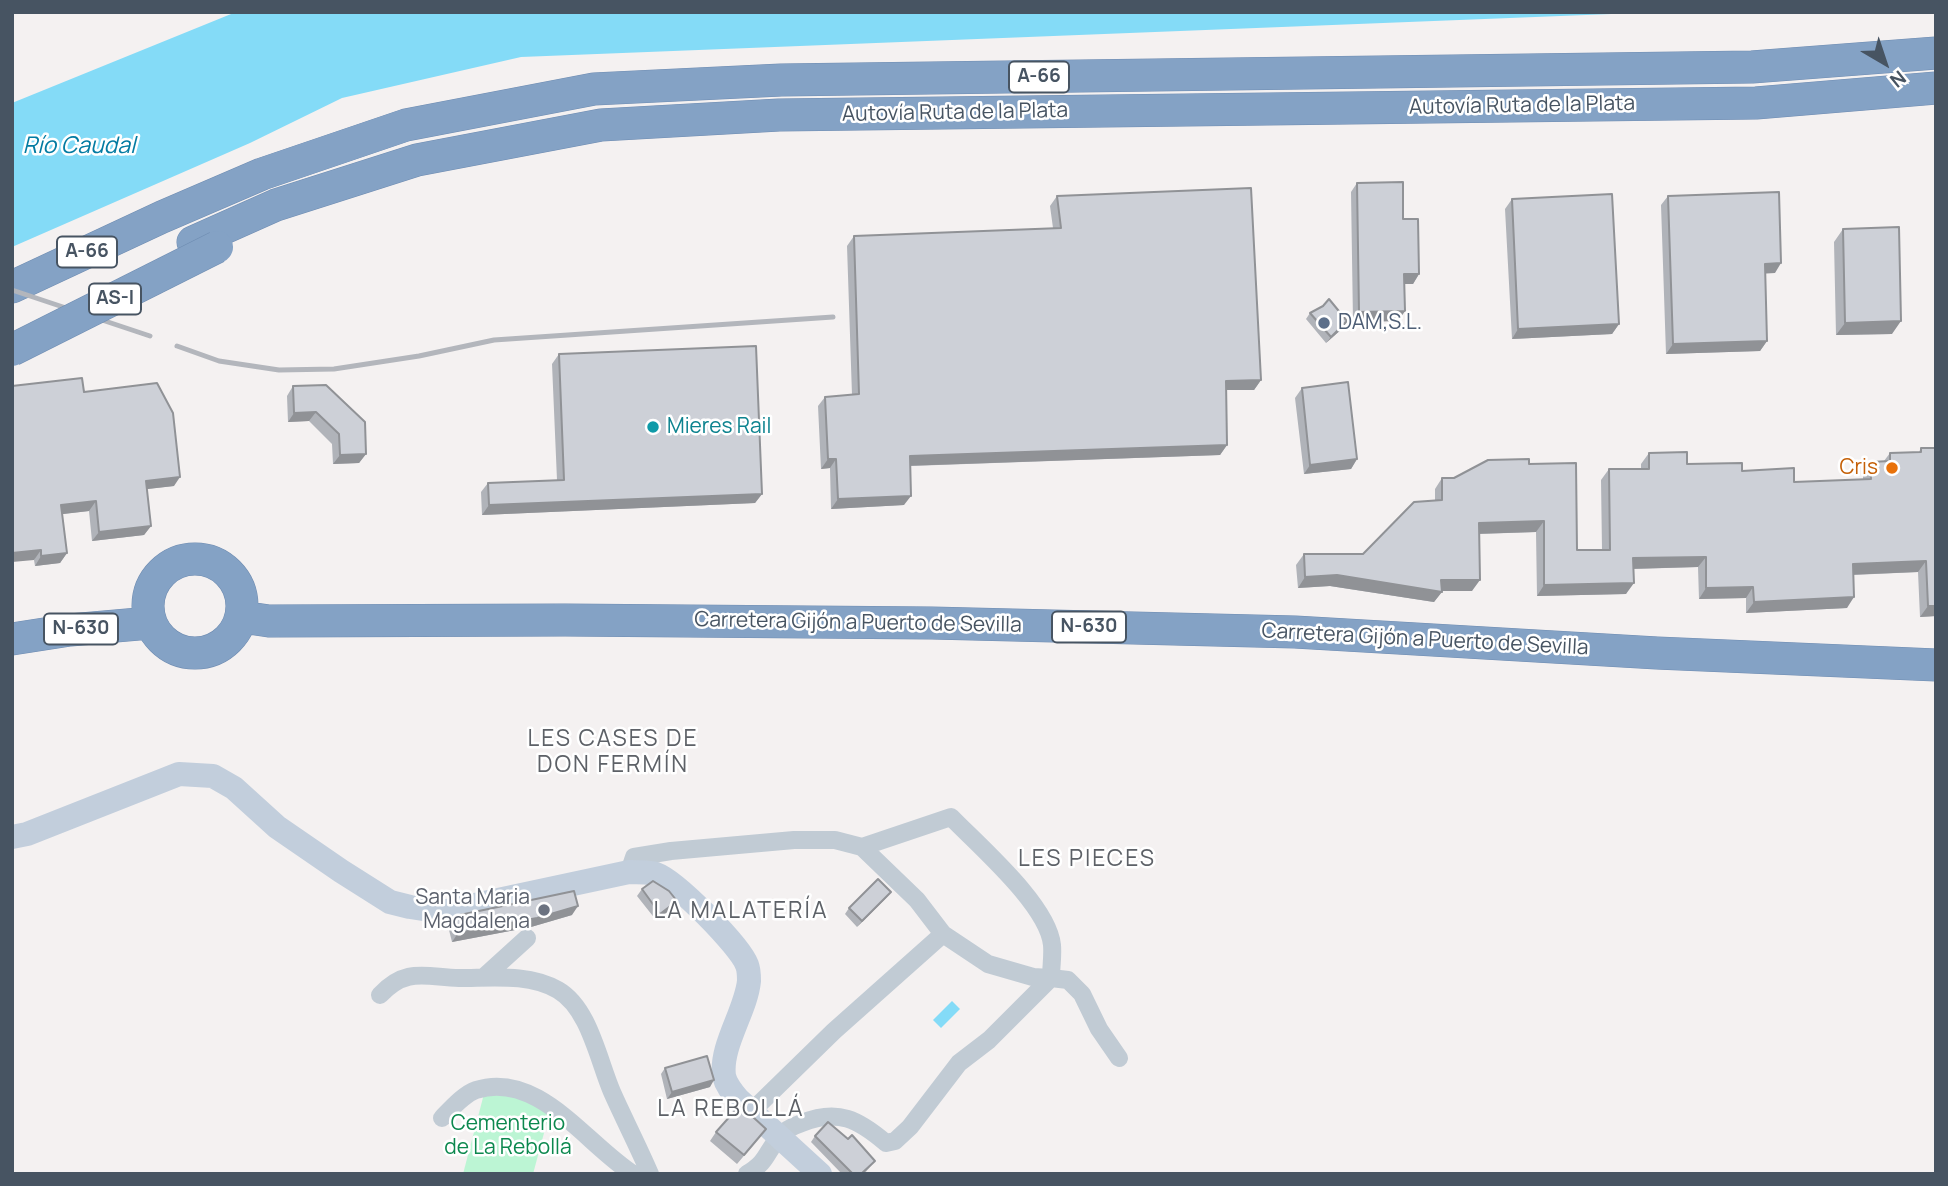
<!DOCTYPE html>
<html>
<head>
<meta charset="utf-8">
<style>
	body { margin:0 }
	#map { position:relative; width:1948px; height:1186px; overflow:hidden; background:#f4f1f1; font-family:Manrope,sans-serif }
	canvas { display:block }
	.frame { position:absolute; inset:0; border:14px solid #475462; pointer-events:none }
	.north { position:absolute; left:1850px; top:28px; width:70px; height:70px; -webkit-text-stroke:5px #fff; paint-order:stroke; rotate:141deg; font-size:19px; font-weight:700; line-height:28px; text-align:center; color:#475462 }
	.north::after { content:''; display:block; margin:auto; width:24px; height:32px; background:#475462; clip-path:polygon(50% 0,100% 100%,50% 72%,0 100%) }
</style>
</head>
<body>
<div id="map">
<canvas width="1948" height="1186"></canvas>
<div class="frame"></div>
<div class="north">N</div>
</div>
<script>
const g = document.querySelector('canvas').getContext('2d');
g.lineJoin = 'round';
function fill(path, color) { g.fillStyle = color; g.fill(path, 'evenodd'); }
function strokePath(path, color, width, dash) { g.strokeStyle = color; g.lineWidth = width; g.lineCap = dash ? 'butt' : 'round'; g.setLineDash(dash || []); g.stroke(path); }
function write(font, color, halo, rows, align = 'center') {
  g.font = font + ' Manrope,sans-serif'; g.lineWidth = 5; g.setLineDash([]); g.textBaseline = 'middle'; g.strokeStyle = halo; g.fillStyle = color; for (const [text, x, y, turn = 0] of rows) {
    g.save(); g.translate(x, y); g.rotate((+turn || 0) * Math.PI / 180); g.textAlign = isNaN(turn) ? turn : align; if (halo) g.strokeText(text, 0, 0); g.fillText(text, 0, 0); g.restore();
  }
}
fill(new Path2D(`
	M485,1090L551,1107L533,1174H463Z`), '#bcf5d4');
fill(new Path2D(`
	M236,12H1662L521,57L342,98L250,143L12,247V103Z
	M952,1001L960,1009L941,1028L933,1020Z`), '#84dbf7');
const highway = new Path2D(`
	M193,242L276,205L417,160L601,125L779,115L1756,103L1936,88
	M12,287L162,217L262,174L406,125L594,89L781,80L1752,67L1936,53
	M148 606a47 47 0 1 1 94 0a47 47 0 1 1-94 0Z
	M242,617L269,621L565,620L932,623L1295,632L1657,653L1936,665
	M12,639L70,630L150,623`);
strokePath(highway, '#6f8cb1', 33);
strokePath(new Path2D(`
	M629,872L634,857L671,851L794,840H835L862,847L917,900L943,934L988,964L1033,977L1051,978C1051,967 1053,956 1052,945C1048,905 979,846 951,817L862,847
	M484,977L527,938
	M380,995C406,967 425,977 459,978C491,978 529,973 558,990C589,1008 598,1059 612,1092C624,1119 638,1146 650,1174
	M752,1111L834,1031L943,934
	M442,1118C451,1109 464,1094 476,1090C538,1070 586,1144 633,1174
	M747,1174C768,1161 765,1154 779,1137C785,1130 793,1126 802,1123C838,1108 859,1120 886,1143L895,1141L910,1127L959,1063L989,1040L1051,978L1068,980L1082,994L1099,1029L1119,1058`), '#c1cbd4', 18);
strokePath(new Path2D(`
	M12,837L27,834L179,774L213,776L234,788L277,827L341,871L390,902L410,907L442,912L629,872C637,872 648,872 656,874C676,881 740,946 747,965C749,970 749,977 749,981C746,1011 720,1046 724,1076C726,1085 732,1092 738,1099L820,1174`), '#c2cedc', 24);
strokePath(highway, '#84a2c5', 32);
strokePath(new Path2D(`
	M12,290L150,336
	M177,346L219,361L279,370L334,369L419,356L494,340L833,317`), '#b3b6bc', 5);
const highwayBridge = new Path2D(`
	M12,350L217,247`);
strokePath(highwayBridge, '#6f8cb1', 33, []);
strokePath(highwayBridge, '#84a2c5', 32);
fill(new Path2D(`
	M1357,183L1403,219L1419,274L1413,284H1404L1405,311L1398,321L1353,322L1351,192Z
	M1057,196L1261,380L1254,390H1226L1227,445L1220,455L910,466L904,505L831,509L830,468L821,469L818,406L825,397L852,395L847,246L854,236L1053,228L1050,206Z
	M1668,196L1775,273H1765L1767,341L1760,351L1666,354L1661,205Z
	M1512,199L1619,324L1612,334L1512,339L1505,209Z
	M1843,229L1892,334L1836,335L1834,242Z
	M1310,313L1343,328L1326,343L1306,319Z
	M559,354L762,494L755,503L482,515L481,492L488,483L557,480L552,364Z
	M293,386L366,454L359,463L333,464L332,444L309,421L288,422L287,396Z
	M1302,388L1357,459L1351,469L1304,474L1295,398Z
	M84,392L174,486L147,489L151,526L144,535L92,541L89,511L62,514L67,553L60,563L35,566L34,560Z
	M1921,448L1936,616L1920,617L1918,572L1853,575L1847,608L1746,613V598L1699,599L1698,567L1633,569L1626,594L1537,596L1536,532L1479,534L1472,591H1442L1434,602L1330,586L1298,588L1296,565L1304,554H1363L1435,500V489L1442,478H1454L1529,464L1577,550H1602L1601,480L1609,469H1641V464L1649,453L1687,464L1742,471L1794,482L1863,479V473L1870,462L1884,461L1890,453L1919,452Z
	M642,889L673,908L656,920L637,896Z
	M886,898L857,927L845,914L849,908Z
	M572,915L531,927L452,942L448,926L455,916Z
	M665,1068L710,1087L667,1099L661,1074Z
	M716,1132L759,1138L737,1164L710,1141Z
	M815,1136L875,1161L870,1167L864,1174H842L811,1142Z`), '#b0b3b9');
fill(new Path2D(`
	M1781,263L1775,273L1758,274L1765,264Z
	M1404,274H1419L1413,284H1397Z
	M1405,311L1398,321L1353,322L1359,312Z
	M1347,321L1343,328L1326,343L1331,337Z
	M1901,321L1892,334L1836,335L1845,323Z
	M1619,324L1612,334L1512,339L1518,329Z
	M1767,341L1760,351L1666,354L1673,344Z
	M1261,380L1254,390H1219L1226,381Z
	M316,412L309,421L288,422L294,413Z
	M1227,445L1220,455L903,466L910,456Z
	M366,454L359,463L333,464L340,455Z
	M828,459H836L830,468L821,469Z
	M1357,459L1351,469L1304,474L1310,465Z
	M180,477L174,486L139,490L146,481Z
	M762,494L755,503L482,515L489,505Z
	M911,496L904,505L831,509L838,499Z
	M96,501L89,511L55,515L61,505Z
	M1544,521L1536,532L1472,534L1479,523Z
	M151,526L144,535L92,541L99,532Z
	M41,550L34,560L12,562V553Z
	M67,553L60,563L35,566L41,556Z
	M1706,557L1698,567L1626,569L1633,558Z
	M1926,561L1918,572L1845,575L1853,564Z
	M1337,575L1441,580H1480L1472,591H1439L1442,592L1434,602L1330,586L1298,588L1305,577Z
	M1634,583L1626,594L1537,596L1544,585Z
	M1753,587L1746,598L1699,599L1706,588Z
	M1854,597L1847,608L1746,613L1754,602Z
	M1928,606H1936V616L1920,617Z
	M891,892L886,898L857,927L862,921Z
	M677,901L673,908L656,920L660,914Z
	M578,906L572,915L531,927L452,942L458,933Z
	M714,1080L710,1087L667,1099L672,1092Z`), '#909296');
const building = new Path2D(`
	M1403,182V219H1418L1419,274H1404L1405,311L1359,312L1357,183Z
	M1251,188L1261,380L1226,381L1227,445L910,456L911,496L838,499L836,459H828L825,397L859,394L854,236L1061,228L1057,196Z
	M1779,192L1781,263L1765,264L1767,341L1673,344L1668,196Z
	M1612,194L1619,324L1518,329L1512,199Z
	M1899,227L1901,321L1845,323L1843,229Z
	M1329,299L1347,321L1331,337L1310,313L1323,306Z
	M756,346L762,494L489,505L488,483L564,480L559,354Z
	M82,378L84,392L157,383L173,413L180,477L146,481L151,526L99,532L96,501L61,505L67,553L41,556V550L12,553V386Z
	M1348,382L1357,459L1310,465L1302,388Z
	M326,385L365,422L366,454L340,455L339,434L316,412L294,413L293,386Z
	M1921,448H1936V606H1928L1926,561L1853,564L1854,597L1754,602L1753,587L1706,588V557L1633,558L1634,583L1544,585V521L1479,523L1480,580H1441L1442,592L1337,575L1305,577L1304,554H1363L1414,502L1442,500V478H1454L1488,460L1529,459V464L1576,463L1577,550H1610L1609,469H1649V453L1687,452V464L1742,463V471L1794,468V482L1871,479L1870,462L1890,461V453L1921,452Z
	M878,879L891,892L862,921L849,908Z
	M653,881L669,891L677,901L660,914L642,889Z
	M574,891L578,906L537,918L458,933L455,916Z
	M707,1056L714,1080L672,1092L665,1068Z
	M740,1105L766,1129L744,1155L716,1132Z
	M828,1122L848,1139L852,1135L875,1161L861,1174H853L815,1136Z`);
fill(building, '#cdd0d7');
strokePath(building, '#909296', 2);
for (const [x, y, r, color] of [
	[1324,323,7,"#5c6f8a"],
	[653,427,7,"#0f9aa8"],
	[1892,468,7,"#e8710a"],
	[544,910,7,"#6b7280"]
]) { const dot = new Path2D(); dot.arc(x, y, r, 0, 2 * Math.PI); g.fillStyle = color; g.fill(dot); strokePath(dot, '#fff', 2.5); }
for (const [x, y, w] of [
	[1039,77,60],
	[87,252,60],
	[115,299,52],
	[1089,627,74],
	[81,629,74]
]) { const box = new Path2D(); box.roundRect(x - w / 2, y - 15.5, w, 31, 5); g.fillStyle = '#fff'; g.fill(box); strokePath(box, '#475462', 2); }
write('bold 19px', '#475462', null, [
	["A-66",1039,77],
	["A-66",87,252],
	["AS-I",115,299],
	["N-630",1089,627],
	["N-630",81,629]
]);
write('21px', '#475462', '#fff', [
	["Autovía Ruta de la Plata",1522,106,-1],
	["Autovía Ruta de la Plata",955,113,-1],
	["Carretera Gijón a Puerto de Sevilla",858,623,1],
	["Carretera Gijón a Puerto de Sevilla",1425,640,3]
]);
write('21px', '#4e5e75', '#fff', [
	["DAM,S.L.",1338,323]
], 'left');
write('21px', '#0d838f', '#fff', [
	["Mieres Rail",667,427]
], 'left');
write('21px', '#c56008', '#fff', [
	["Cris",1878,468]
], 'right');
write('21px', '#5b616d', '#fff', [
	["Santa Maria",530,898],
	["Magdalena",530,922]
], 'right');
write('21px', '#0c884e', '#fff', [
	["Cementerio",508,1124],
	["de La Rebollá",508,1148]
]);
write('italic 23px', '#037ba2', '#fff', [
	["Río Caudal",79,147]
]);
g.letterSpacing = '2px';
write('23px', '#5d6167', '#fff', [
	["LES CASES DE",613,740],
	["DON FERMÍN",613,766],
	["LES PIECES",1087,860],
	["LA MALATERÍA",741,912],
	["LA REBOLLÁ",731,1110]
]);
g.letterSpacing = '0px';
</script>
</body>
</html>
